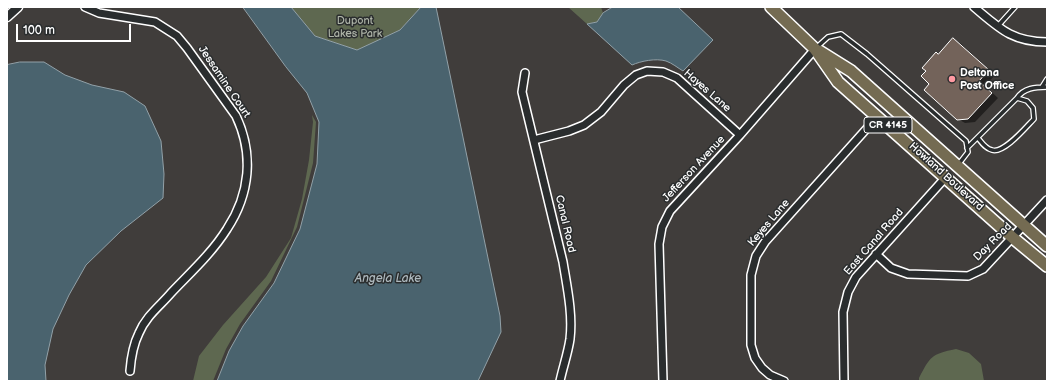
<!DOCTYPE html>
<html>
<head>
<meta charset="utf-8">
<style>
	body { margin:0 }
	#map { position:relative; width:1054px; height:388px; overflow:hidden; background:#403d3b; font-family:"Balsamiq Sans",sans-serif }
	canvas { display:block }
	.frame { position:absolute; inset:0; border:8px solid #fff; pointer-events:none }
	.scale { position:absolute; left:16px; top:24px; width:115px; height:18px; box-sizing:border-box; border:2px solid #fff; border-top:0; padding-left:5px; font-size:12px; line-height:14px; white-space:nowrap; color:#fff; -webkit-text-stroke:3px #2a2d2e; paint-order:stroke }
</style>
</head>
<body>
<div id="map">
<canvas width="1054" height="388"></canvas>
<div class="frame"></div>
<div class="scale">100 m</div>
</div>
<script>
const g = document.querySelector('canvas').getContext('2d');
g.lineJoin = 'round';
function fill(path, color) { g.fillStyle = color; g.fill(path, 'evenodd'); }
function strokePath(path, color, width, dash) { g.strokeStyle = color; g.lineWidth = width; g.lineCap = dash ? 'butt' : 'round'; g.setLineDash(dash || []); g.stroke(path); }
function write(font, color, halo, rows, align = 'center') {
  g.font = font + ' "Balsamiq Sans",sans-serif'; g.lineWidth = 3; g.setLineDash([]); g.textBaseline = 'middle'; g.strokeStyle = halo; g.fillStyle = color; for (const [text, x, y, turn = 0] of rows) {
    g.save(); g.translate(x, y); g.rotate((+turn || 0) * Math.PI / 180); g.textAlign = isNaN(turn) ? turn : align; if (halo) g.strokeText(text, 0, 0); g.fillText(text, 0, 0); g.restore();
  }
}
fill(new Path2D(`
	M291,7H421L400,30L357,51L315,36Z
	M568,7H601L603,13L597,22L587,24Z
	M312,115L316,122L313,163L297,227L271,281L240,324L226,349L213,381H193L199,356L223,325L266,277L291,238L302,199L309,160L313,122Z
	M956,349L969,353L981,364L984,381H919V378C930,357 931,354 956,349Z`), '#5e6850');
const water = new Path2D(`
	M243,7H291L315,36L357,50L400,30L421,7H436L500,316L501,332L478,381H217L229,351L243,326L274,283L300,229L317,164L319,122L307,93L286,67Z
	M613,7H678L713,40L683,71C678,68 672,63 666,61C656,58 641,61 632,65L587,24L597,22L603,13Z
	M20,62H44L65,75L92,85L124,92L145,106L161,141L164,174L163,198L121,231L86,265L69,295L53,329L45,365L46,381H7V65Z`);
fill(water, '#4a636e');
strokePath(water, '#92a1a8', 1);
fill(new Path2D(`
	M953,39L960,43L995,75L985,86L998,98L975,122L965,123L958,119L931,84L927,71L939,55Z`), '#0007');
const building = new Path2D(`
	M953,38L989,70L979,81L992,93L968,119L957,120L924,90L929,84L921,76L926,71L922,68L936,52L938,54Z`);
fill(building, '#73635a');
strokePath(building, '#fff', 1);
const service = new Path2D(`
	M997,27L1015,7
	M816,48L828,37L841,34L867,54L966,141L968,152L958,165
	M1042,87L1047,79
	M1017,98C1024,88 1035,87 1047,87
	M967,148L1017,98L1027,101L1033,108L1034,119C1026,127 1004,154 992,150C986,149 982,143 978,138`);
const minor = new Path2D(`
	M85,7L99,13L155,22L177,36L187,48L236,116C254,154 250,194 227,229C212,253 190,273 171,293C160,306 146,316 139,333C133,345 131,358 130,371
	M974,7C999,28 1012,42 1047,42
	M525,73L522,92L563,262C567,287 573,314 570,339C568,353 563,367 560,381
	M534,140L569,131L584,125L601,112L624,85L636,75L647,71L663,72L677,78L740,135
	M876,254L891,268L908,274L968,276L983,269L1047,200
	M663,381L659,244L662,227L670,211L740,135L815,49
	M784,381L770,375L762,368L755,358L751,345V275L756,256L765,242L878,116
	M844,381L843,312L848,292L856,277L946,177`);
const tertiary = new Path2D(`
	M7,17L18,7`);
const primary = new Path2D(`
	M771,7L815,49L838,82L1013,238L1047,266
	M819,51L851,71L1047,246`);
strokePath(service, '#fff', 6);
strokePath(minor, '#fff', 10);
strokePath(tertiary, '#fff', 11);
strokePath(primary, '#fff', 14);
strokePath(service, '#2a2d2e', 3.5);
strokePath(minor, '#2a2d2e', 7);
strokePath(tertiary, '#2a2d2e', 8);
strokePath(primary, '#746b52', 11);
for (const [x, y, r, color] of [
	[952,79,4,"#ff9aa2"]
]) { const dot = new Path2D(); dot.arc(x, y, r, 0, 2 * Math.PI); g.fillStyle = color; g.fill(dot); strokePath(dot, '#2a2d2e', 1.5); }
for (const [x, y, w] of [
	[888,125,48]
]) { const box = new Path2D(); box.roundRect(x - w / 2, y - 8, w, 16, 3); g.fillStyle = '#2a2d2e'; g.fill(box); strokePath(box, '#fff', 1); }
write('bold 10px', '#fff', null, [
	["CR 4145",888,125]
]);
write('11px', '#aeb4a8', '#2a2d2e', [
	["Dupont",355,21],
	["Lakes Park",355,34]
]);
write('bold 11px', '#fff', '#2a2d2e', [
	["Deltona",960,73],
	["Post Office",960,86]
], 'left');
write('11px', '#fff', '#2a2d2e', [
	["Jessamine Court",224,82,56],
	["Hayes Lane",707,91,41],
	["Jefferson Avenue",694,169,-47],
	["Howland Boulevard",946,177,42],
	["Keyes Lane",769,223,-50],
	["Canal Road",565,224,77],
	["East Canal Road",874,242,-49],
	["Day Road",993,242,-45]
]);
write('italic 12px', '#aeb9be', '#2a2d2e', [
	["Angela Lake",388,279]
]);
</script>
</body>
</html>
